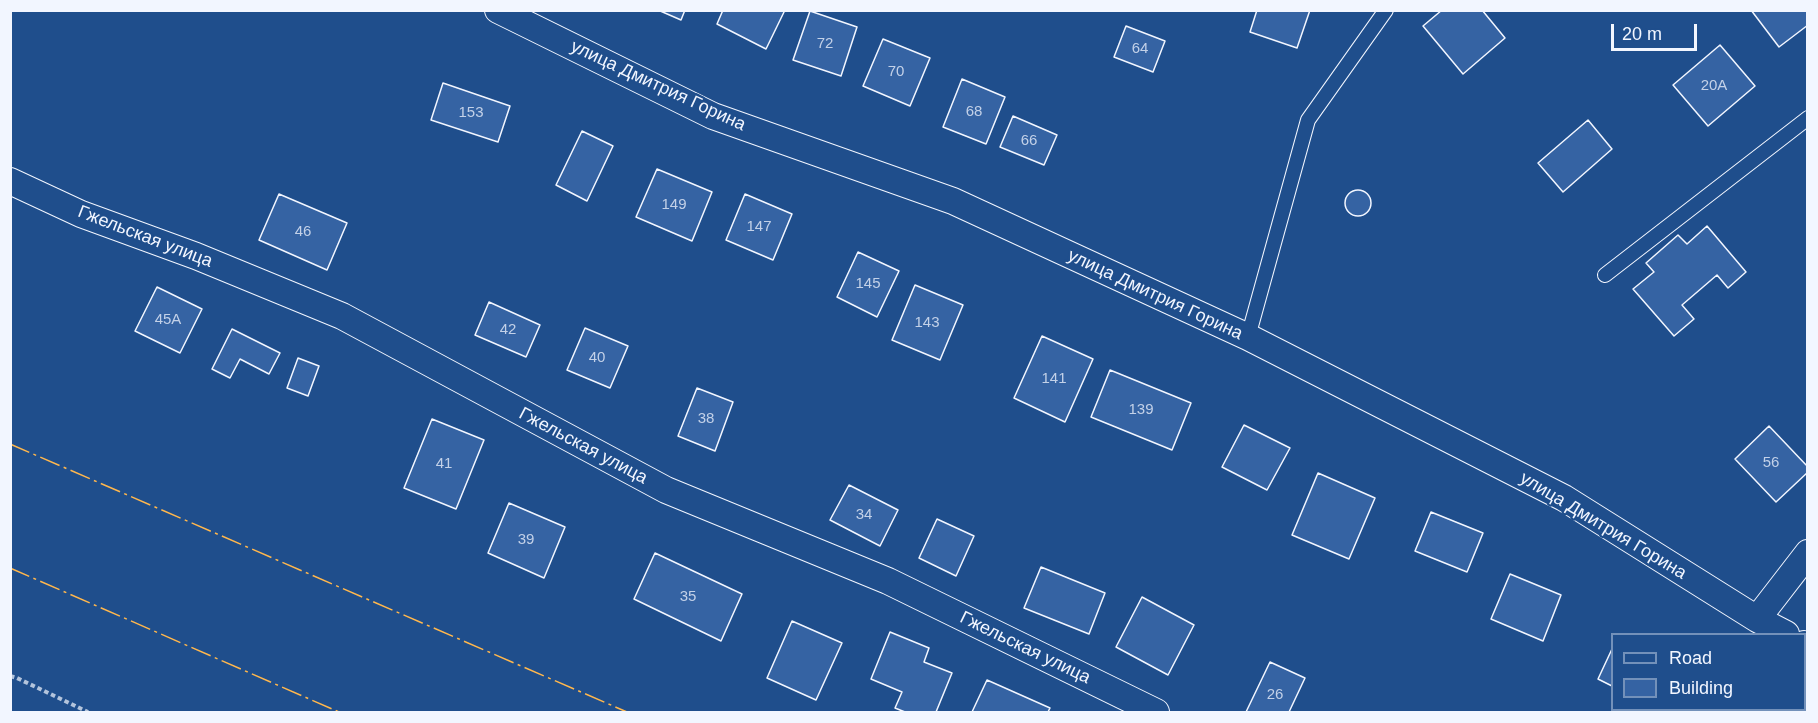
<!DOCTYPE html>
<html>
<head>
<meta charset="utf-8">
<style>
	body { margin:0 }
	#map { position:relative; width:1818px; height:723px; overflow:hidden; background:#1f4e8c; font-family:Arial,sans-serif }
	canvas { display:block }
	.frame { position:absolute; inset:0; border:12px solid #f2f6ff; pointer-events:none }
	.legend { position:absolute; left:1611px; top:633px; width:195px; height:78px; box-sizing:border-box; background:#1f4e8c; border:2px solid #7391ba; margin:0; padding:8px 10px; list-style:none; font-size:18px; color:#f2f6ff }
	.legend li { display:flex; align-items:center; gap:12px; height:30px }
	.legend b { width:30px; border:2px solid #7391ba }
	.scale { position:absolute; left:1611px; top:24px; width:86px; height:27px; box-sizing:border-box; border:3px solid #f2f6ff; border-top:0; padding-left:8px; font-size:18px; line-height:21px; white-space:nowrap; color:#f2f6ff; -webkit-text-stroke:4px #1f4e8c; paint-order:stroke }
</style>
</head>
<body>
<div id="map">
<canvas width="1818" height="723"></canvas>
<div class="frame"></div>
<ul class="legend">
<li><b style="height:8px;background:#1f4e8c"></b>Road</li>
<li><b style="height:16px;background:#3563a3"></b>Building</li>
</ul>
<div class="scale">20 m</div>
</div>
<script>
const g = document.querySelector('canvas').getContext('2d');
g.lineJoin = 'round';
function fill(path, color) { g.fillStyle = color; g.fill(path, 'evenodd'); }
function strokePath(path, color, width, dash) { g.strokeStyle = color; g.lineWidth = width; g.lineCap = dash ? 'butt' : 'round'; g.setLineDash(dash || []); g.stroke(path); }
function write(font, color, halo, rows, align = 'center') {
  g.font = font + ' Arial,sans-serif'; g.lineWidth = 4.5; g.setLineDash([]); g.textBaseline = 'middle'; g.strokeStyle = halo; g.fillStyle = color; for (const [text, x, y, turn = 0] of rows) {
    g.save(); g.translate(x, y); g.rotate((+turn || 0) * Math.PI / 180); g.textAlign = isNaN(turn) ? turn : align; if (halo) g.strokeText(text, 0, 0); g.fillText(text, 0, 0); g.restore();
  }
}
const building = new Path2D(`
	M658,10H685L681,20Z
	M723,10H785L766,49L717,24Z
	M1257,10H1310L1297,48L1250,32Z
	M1442,10H1482L1505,38L1463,74L1423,26Z
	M1751,10H1807L1808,25L1779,47Z
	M810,11L857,27L841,76L793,60Z
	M1126,26L1165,41L1153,72L1114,57Z
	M883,39L930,58L910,106L863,86Z
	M1720,45L1755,86L1708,126L1673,85Z
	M962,79L1005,97L986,144L943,127Z
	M443,83L510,106L498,142L431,120Z
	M1013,116L1057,135L1044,165L1000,147Z
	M1588,120L1612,149L1563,192L1538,163Z
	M582,131L613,146L587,201L556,185Z
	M657,169L712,192L692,241L636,217Z
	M1345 203a13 13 0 1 1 26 0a13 13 0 1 1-26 0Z
	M279,194L347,223L327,270L259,240Z
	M745,194L792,214L773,260L726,240Z
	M1707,226L1746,272L1728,288L1717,275L1682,305L1694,319L1674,336L1633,289L1654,272L1646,263L1678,235L1687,244Z
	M858,252L899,271L877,317L837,297Z
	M915,285L963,305L940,360L892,340Z
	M157,287L202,309L180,353L135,331Z
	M489,302L540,325L526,357L475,335Z
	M585,328L628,346L610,388L567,370Z
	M232,329L280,353L269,374L240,359L230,378L212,369Z
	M1042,336L1093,359L1065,422L1014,398Z
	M298,358L319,366L308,396L287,388Z
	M1110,370L1191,403L1172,450L1091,417Z
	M697,388L733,402L715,451L678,436Z
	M432,419L484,440L456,509L404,488Z
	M1244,425L1290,448L1267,490L1222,467Z
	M1769,426L1808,467V472L1776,502L1735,459Z
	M1318,473L1375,498L1349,559L1292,535Z
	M849,485L898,510L880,546L830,520Z
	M509,503L565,527L544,578L488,553Z
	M1431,512L1483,533L1467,572L1415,551Z
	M937,519L974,536L956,576L919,558Z
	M655,553L742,594L721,641L634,599Z
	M1041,567L1105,593L1089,634L1024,608Z
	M1510,574L1561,595L1543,641L1491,619Z
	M1142,597L1194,625L1168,675L1116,647Z
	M792,621L842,643L816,700L767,678Z
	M890,632L929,648L924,662L952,673L936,712H905L895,708L902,692L871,679Z
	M1612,649V686L1598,679Z
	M1270,662L1305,678L1289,712H1246Z
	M987,680L1050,708L1048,712H972Z
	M1804,707L1808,708V712H1778L1779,710H1804Z
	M1660,710H1703L1702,712H1666Z`);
fill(building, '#3563a3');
strokePath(building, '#f2f6ff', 1.5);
const lane = new Path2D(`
	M1605,275L1808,118
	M1248,337L1308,120L1386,10`);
const street = new Path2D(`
	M498,10L713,116L953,201L1248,337L1564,498L1757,619L1786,634
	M10,181L81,214L196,256L342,316L666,490L888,581L1156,712
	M1757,619L1808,553
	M1804,644L1808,646`);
strokePath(lane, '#f2f6ff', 16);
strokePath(street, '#f2f6ff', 28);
strokePath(new Path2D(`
	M10,676L17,678L88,712`), '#b3c4dc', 4, [4.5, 3]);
strokePath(lane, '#1f4e8c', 14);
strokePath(street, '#1f4e8c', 26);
strokePath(new Path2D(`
	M10,444L627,712
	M10,568L339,712`), '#ffb74d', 1.5, [21, 4.5, 3, 4.5]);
write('15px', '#c3d1e8', null, [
	["72",825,44],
	["64",1140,49],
	["70",896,72],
	["20А",1714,86],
	["68",974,112],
	["153",471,113],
	["66",1029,141],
	["149",674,205],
	["147",759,227],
	["46",303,232],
	["145",868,284],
	["45А",168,320],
	["143",927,323],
	["42",508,330],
	["40",597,358],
	["141",1054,379],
	["139",1141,410],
	["38",706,419],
	["56",1771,463],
	["41",444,464],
	["34",864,515],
	["39",526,540],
	["35",688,597],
	["26",1275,695]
]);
write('18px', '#f2f6ff', '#1f4e8c', [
	["улица Дмитрия Горина",658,86,25],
	["Гжельская улица",145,237,21],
	["улица Дмитрия Горина",1155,295,25],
	["Гжельская улица",583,446,28],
	["улица Дмитрия Горина",1603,526,31],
	["Гжельская улица",1025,648,26]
]);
</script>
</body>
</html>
